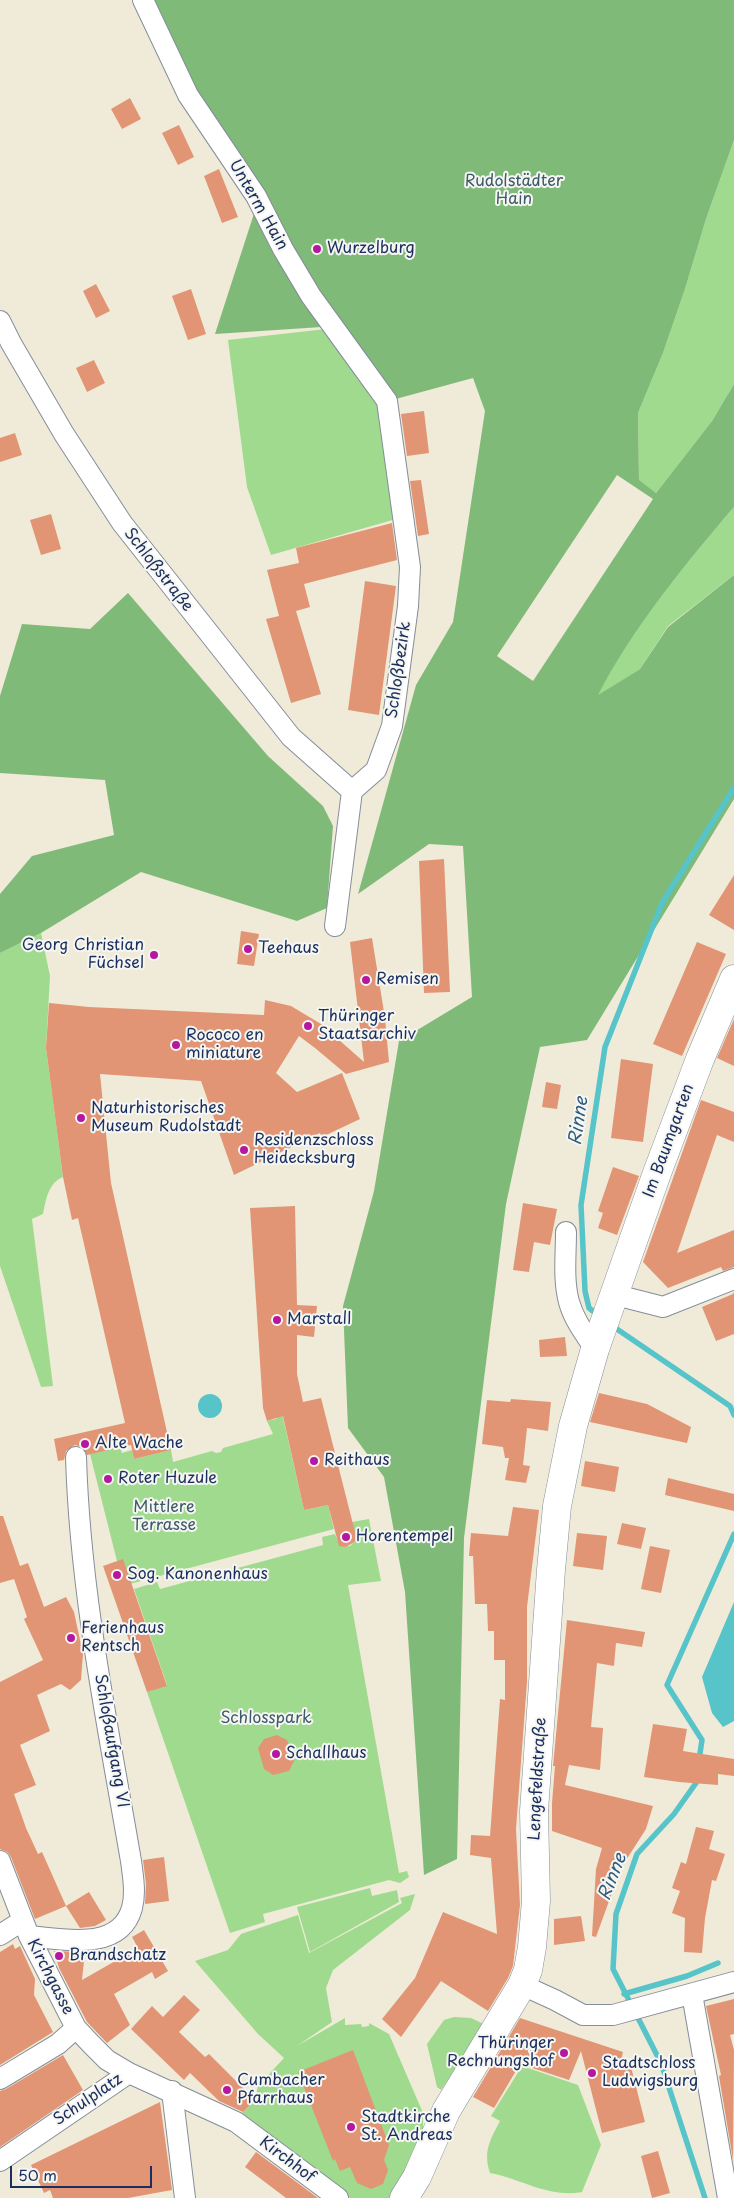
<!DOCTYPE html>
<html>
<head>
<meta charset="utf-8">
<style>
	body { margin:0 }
	#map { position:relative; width:734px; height:2198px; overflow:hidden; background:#efebd8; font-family:"Playpen Sans",sans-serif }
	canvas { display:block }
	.scale { position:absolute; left:10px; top:2166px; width:142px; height:22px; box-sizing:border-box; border:2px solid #1b2f5e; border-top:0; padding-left:6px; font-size:15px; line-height:18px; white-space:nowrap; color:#1b2f5e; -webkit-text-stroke:4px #f6f6f2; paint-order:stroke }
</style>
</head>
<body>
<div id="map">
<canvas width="734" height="2198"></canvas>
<div class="scale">50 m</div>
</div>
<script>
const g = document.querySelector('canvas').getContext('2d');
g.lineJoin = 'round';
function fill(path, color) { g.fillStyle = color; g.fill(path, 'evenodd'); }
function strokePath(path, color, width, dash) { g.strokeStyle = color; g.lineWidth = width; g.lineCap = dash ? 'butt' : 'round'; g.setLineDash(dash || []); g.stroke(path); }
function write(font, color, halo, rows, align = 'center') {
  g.font = font + ' "Playpen Sans",sans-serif'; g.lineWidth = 4; g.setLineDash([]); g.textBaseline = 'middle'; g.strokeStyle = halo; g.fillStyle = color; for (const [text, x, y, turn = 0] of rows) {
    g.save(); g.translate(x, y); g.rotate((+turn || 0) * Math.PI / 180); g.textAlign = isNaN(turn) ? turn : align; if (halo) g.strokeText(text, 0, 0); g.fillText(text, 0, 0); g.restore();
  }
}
fill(new Path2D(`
	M734,140V384L712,421L656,493L639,481L638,413L663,353L685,289L706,219Z
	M326,329L380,398L396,519L271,555L247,487L228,340Z
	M734,507V575L668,626L640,669L597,696C632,629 685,564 734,507Z
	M41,933L50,976L46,1048L63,1177C48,1183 46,1200 43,1214L32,1219L53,1386L41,1387L0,1266V953Z
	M282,1413L304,1510L328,1505L334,1529L130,1584L117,1561L90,1454L120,1447L122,1453L132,1450L134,1459L171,1450L173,1462L212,1451L216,1453L221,1452L223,1448L273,1434L267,1421L276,1419Z
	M369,1519L381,1581L348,1585L399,1873L407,1871L409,1877L400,1883L389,1880L263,1914L265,1922L230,1933L147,1692L167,1685L134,1589L157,1582L160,1589L323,1545L322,1537L335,1534C338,1542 340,1548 350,1546L356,1540L352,1522Z
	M370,1888L372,1896L397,1890L399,1902L310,1952L297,1907Z
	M415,1894L410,1910L333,1970L326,1988L332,2022L297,2046L345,2018V2025L361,2024L362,2027L369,2026V2023L389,2034L423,2113V2129L392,2198H350L240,2115L255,2100L258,2086L284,2058L258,2034L195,1961L228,1950L241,1934L298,1915L309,1953L402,1903L400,1898Z
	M454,2017L471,2018L486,2025L441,2090L437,2087L427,2044L444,2020Z
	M522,2066L578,2085L601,2145L582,2192C548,2198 522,2179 490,2173C483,2151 490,2140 500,2121L491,2116Z`), '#a0da8e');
fill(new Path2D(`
	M150,0H734V140L706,219L685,289L663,353L638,413L639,480L656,493L712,421L734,384V507C686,563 632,629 598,695L640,669L668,627L734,575V799L587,1040L540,1047L506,1204L464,1538L457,1859L424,1875L405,1592L384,1477L348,1428L343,1306L374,1191L399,1041L472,997L463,846L429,844L358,894L416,685L453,622L485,411L473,378L392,400L337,326L215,334L260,195L191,94ZM617,475L653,499L533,681L497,656Z
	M128,593L268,756L323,806L333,826L327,908L297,921L141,872L41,933L0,953V894L32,856L114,835L105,780L0,773V696L22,624L90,629Z`), '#80ba79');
fill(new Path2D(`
	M198 1406a12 12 0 1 1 24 0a12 12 0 1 1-24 0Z
	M734,1602V1721L723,1727L712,1713L702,1677Z`), '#57c4ca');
strokePath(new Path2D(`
	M598,1315L589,1308L585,1291L581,1205L605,1047L662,903L734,788
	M611,1325L730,1406L734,1415
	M699,1760L702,1740L667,1685L734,1534
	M697,1776L696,1783L674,1814L637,1854L616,1914L613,1969L661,2063L705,2198
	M624,1994L687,1976L718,1963`), '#57c4ca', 5.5);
fill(new Path2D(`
	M130,98L141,119L122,129L111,109Z
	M179,125L194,157L178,165L162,133Z
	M219,169L238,217L222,223L204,176Z
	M96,284L110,311L96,318L83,291Z
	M191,289L206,334L188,340L172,296Z
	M94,360L105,383L87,392L76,368Z
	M424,411L429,453L407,456L401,414Z
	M15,433L22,455L0,462V438Z
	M421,480L429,534L418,536L410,481Z
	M51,514L61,549L41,555L30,520Z
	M392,523L397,560L304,584L310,607L296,611L321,694L291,703L266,619L279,616L267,570L299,563L296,548Z
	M365,581L396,586L379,715L348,710Z
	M444,859L450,992L424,993L419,861Z
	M734,875V930L709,915Z
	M241,931L259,934L254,966L237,964Z
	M372,938L385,1018L389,1062L346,1074L315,1048L299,1036L276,1073L297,1092L342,1073L360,1119L322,1137L320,1133L234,1175L201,1081L100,1074L111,1183L171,1450L134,1459L131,1445L87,1455L82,1447L75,1445L66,1451L64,1460L58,1461L54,1439L125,1423L78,1218L72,1220L63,1177L46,1048L49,1003L89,1007L264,1015L265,1000L291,1006L321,1024L364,1062L350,942Z
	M697,942L726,954L682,1056L653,1044Z
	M734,1019V1066L717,1058Z
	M621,1059L653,1064L643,1142L611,1138Z
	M546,1082L561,1085L557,1109L542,1107Z
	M701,1100L734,1112V1142L717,1135L677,1253L734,1230V1267L723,1271L721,1267L668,1288L643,1262Z
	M613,1167L639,1176L617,1235L598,1228L603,1213L598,1211Z
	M523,1203L557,1209L550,1245L534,1242L529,1272L513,1270Z
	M295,1206L297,1305L317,1306L314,1337L297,1335V1374L303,1402L321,1398L355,1532L356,1541L346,1547L339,1546L328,1505L304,1510L283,1416L267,1421L263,1408L250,1208Z
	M734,1292V1334L716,1341L702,1307L733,1294Z
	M565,1337L567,1356L540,1357L539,1340Z
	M599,1393L647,1404L691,1427L687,1443L590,1422Z
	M511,1399L551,1402L548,1431L527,1428L523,1465L530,1466L526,1483L505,1480L509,1458H505L503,1447L482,1444L487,1400L510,1402Z
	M585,1461L619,1467L615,1492L581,1486Z
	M668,1478L734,1494V1511L665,1495Z
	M513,1507L539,1510L527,1607V1682L516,1829L520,1905L513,1966L508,1978L488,2011L441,1981L401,2037L382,2019L415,1978L443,1912L497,1934L491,1858L470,1855L471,1835L490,1836L500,1699L505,1700V1660H494V1631H488L487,1604H475L473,1556H469L471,1533L508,1536Z
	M0,1516H3L20,1566L28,1563L44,1607L66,1597L74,1612L83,1654L81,1680L70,1690L61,1684L37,1695L50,1731L20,1745L36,1785L14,1794L26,1828L38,1854L42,1852L66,1906L35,1919L11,1857L7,1852L0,1849V1682L43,1660L24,1619L27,1617L14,1579L0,1583Z
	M622,1523L646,1528L641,1549L617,1544Z
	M577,1533L607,1536L603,1570L573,1566Z
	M650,1546L670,1550L661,1593L641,1589Z
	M123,1559L167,1686L147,1692L103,1566Z
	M567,1620L645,1632L642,1647L616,1643L614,1666L597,1663L591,1727L603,1728L600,1770L569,1765L565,1785L653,1806L646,1829L621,1868L596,1937L592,1936L596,1869L602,1848L552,1831V1803L555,1766H553Z
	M653,1724L687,1729L683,1751L734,1759V1776L718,1774V1785L679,1782L644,1777Z
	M277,1735L287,1740L294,1761L289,1771L273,1775L264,1769L258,1748L264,1739Z
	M696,1827L714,1831L709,1849L725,1854L716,1881L712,1880L705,1918L702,1953L684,1952L685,1918L672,1913L680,1891L672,1888L681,1862L686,1864Z
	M164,1857L169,1901L145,1904L146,1884L143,1860Z
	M89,1892L106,1920L95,1926L80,1928L66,1906Z
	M581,1916L585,1941L554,1945V1919Z
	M144,1930L168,1971L155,1979L152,1972L114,1994L130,2025L107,2043L87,2022L59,1968L54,1951L85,1952L82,1980L138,1948L132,1937Z
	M13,1944L15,1949L20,1946L35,1979L34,1995L53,2032L0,2065V1952Z
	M184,1995L200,2010L179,2032L205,2057L209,2054L255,2100L243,2112L219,2101L190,2073L184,2080L131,2029L152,2006L163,2017Z
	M734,1999V2034L730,2035L734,2050L733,2160L719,2076L721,2075L706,2006Z
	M520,2018L623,2052L619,2070L631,2067L645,2122L602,2133L581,2051L569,2080L520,2064L494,2108L473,2097Z
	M353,2050L389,2145L384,2160L388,2170L383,2184L371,2189L357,2183L350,2167L340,2171L335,2159L333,2161L298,2072Z
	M63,2055L83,2090L0,2147V2091L6,2089Z
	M160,2102L172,2190L128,2198H53L50,2190L44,2193L31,2165Z
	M658,2151L670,2193L652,2198L641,2156Z
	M256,2152L318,2198H286L245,2167Z`), '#e29574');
const street = new Path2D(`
	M143,0L188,95L256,196L283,249L311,296L387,401L410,567L408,606L392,726L376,770L352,791L335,926
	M0,321L11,343L64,434L122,523L291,737L352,791
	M566,1232C566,1255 563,1280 569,1302C574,1320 585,1334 595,1349
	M616,1295L663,1307L734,1279
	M0,1861L29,1936L76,2028L91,2044L107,2060L129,2073L236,2122L338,2198
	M0,1935L22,1921
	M29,1936C63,1939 120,1952 132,1908C136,1893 133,1876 131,1861C108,1727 80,1593 76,1457
	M522,1985L555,2000L583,2015H613L734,1982
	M692,1994L728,2198
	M0,2079L58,2044L76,2028
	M172,2091L185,2198
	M0,2161L129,2073`);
const primary = new Path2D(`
	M404,2198L417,2177L446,2111L522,1985L528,1970L532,1947L536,1901L534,1811L551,1570L557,1506L573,1426L595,1349L657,1173L700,1059L734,979`);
strokePath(street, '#858d9b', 22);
strokePath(primary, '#858d9b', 29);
strokePath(street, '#fff', 20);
strokePath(primary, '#fff', 28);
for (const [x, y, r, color] of [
	[317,249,5,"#b5179e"],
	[248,949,5,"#b5179e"],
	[154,955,5,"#b5179e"],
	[366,980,5,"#b5179e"],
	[308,1026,5,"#b5179e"],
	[176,1045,5,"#b5179e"],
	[81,1118,5,"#b5179e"],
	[244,1150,5,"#b5179e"],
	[277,1320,5,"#b5179e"],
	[85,1444,5,"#b5179e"],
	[314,1461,5,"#b5179e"],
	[108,1479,5,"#b5179e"],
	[346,1537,5,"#b5179e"],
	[117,1575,5,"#b5179e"],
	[71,1638,5,"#b5179e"],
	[276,1754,5,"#b5179e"],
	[59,1956,5,"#b5179e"],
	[564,2053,5,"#b5179e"],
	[592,2073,5,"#b5179e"],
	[227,2090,5,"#b5179e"],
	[351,2127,5,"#b5179e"]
]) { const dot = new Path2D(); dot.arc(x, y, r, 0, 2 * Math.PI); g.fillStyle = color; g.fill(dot); strokePath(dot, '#f6f6f2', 2); }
write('16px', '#3c5a6a', '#f6f6f2', [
	["Rudolstädter",514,182],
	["Hain",514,200],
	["Mittlere",164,1508],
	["Terrasse",164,1526],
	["Schlosspark",266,1719]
]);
write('16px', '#1b2f5e', '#f6f6f2', [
	["Unterm Hain",258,205,60],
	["Schloßstraße",158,570,52],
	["Schloßbezirk",399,670,-82],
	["Im Baumgarten",669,1141,-70],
	["Schloßaufgang VI",111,1741,80],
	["Lengefeldstraße",538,1779,-87],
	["Kirchgasse",50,1977,63],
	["Schulplatz",88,2100,-34],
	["Kirchhof",287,2160,37]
]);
write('16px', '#1b2f5e', '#f6f6f2', [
	["Wurzelburg",327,249],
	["Georg Christian",144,946,"right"],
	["Füchsel",144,964,"right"],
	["Teehaus",258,949],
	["Remisen",376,980],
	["Thüringer",318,1017],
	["Staatsarchiv",318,1035],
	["Rococo en",186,1036],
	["miniature",186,1054],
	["Naturhistorisches",91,1109],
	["Museum Rudolstadt",91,1127],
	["Residenzschloss",254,1141],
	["Heidecksburg",254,1159],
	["Marstall",287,1320],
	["Alte Wache",95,1444],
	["Reithaus",324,1461],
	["Roter Huzule",118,1479],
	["Horentempel",356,1537],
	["Sog. Kanonenhaus",127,1575],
	["Ferienhaus",81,1629],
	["Rentsch",81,1647],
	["Schallhaus",286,1754],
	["Brandschatz",69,1956],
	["Thüringer",554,2044,"right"],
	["Rechnungshof",554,2062,"right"],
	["Stadtschloss",602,2064],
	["Ludwigsburg",602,2082],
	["Cumbacher",237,2081],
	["Pfarrhaus",237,2099],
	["Stadtkirche",361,2118],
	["St. Andreas",361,2136]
], 'left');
write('italic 18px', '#2d5c7e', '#f6f6f2', [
	["Rinne",579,1121,-82],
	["Rinne",613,1877,-69]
]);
</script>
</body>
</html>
